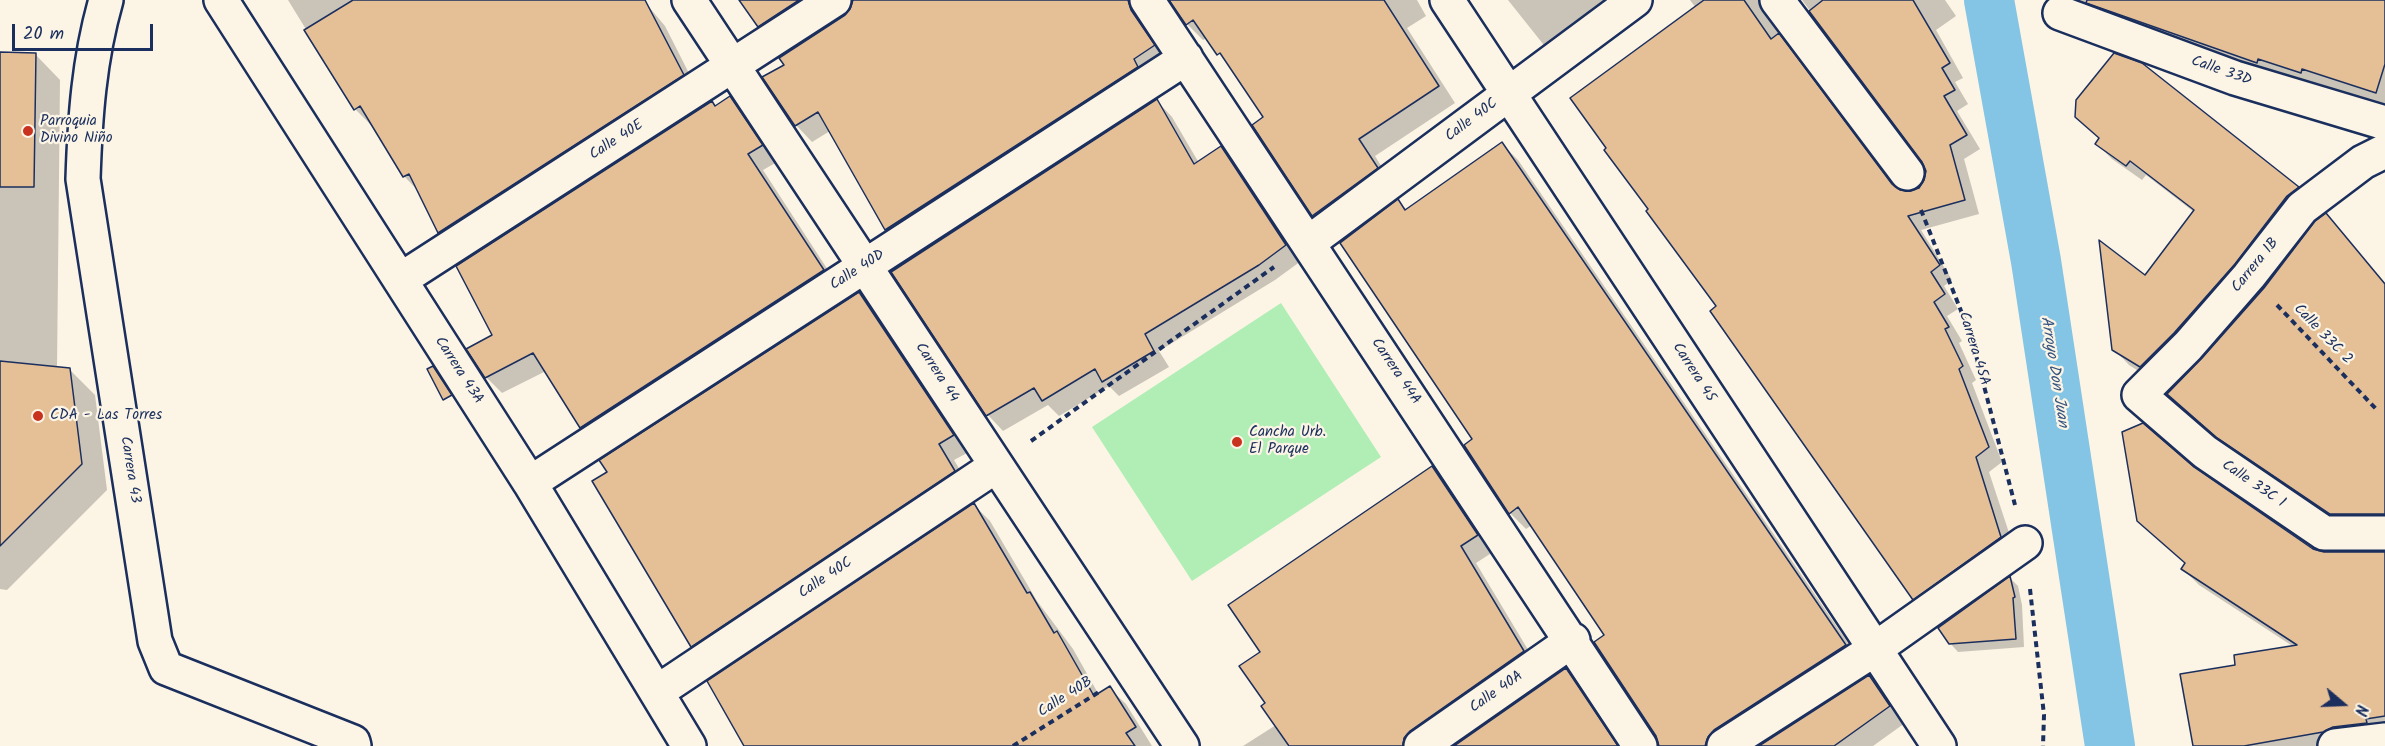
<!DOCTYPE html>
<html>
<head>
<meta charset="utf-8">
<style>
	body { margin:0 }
	#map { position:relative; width:2385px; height:746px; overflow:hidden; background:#fcf5e5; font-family:Kalam,sans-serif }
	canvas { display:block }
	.north { position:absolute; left:2313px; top:674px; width:60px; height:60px; -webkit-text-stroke:4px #fcf5e5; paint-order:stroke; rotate:109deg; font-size:16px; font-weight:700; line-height:24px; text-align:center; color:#1b2f5e }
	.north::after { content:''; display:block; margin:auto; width:21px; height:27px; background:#1b2f5e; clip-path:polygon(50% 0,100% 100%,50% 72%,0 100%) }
	.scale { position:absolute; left:12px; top:24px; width:141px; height:27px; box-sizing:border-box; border:3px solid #1b2f5e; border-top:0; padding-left:8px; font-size:18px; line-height:21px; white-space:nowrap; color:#1b2f5e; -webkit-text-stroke:4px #fcf5e5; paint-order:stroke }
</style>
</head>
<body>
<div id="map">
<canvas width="2385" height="746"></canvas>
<div class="north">N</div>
<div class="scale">20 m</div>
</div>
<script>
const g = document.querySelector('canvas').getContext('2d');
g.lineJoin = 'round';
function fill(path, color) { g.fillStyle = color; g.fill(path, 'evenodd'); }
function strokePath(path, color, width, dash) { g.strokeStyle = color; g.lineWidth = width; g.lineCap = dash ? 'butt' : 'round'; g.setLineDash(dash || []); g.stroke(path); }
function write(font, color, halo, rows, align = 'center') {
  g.font = font + ' Kalam,sans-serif'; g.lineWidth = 4.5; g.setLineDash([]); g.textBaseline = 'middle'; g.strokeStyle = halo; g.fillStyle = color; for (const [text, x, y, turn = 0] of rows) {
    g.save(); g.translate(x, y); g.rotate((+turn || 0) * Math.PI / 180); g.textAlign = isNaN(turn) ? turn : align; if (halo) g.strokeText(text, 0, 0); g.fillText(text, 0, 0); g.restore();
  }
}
fill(new Path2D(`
	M1281,303L1381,457L1192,581L1092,427Z`), '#b0eeb5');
fill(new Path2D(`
	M288,0H643L665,26L698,91L454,248L439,233L419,192L404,176L373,124L371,125L355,109Z
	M740,0H841L775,42Z
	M854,0H1154L1170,62L903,246L887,229L830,131L812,142L796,125L786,65L846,17L852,10Z
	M1171,0H1417L1426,16L1407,28L1455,103L1375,156L1393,185L1330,232L1314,215L1254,125L1265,118L1232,67L1207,38L1203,40L1187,24Z
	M1508,0H1613L1547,49Z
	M1690,0H1779L1772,17L1776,27L1900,192L1910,193L1920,189L1926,180L1927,171L1923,161L1802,0H1945L1956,16L1936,30L1963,78L1955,82L1968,104L1957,111L1980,149L1964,159L1979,214L1921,230L1952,280L1944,286L1958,309L1947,316L1962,341L1959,343L1976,380L1972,383L2002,462L1989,472L2015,551L1928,613L1914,599L1718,307L1696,8Z
	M2066,0H2385V105L2317,83L2316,87L2272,77Z
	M0,54H35L60,80L57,368L69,369L95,395L107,490L7,590L0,589Z
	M2141,65L2298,188L2313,203L2156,382L2129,365L2114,349L2145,277L2194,212L2146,175L2142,180L2112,159L2097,144Z
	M730,98L746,114L777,162L763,170L839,287L597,444L581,428L546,371L502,393L486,377L494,336L716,107Z
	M1157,101L1172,117L1199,163L1221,148L1236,163L1301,261L1275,280L1159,351L1169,367L1119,396L1109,386L1059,416L1048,405L1003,431L988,415L893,272Z
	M1502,144L1518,160L1861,662L1730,746H1660L1606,635L1532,525L1526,529L1510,513L1474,439L1398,201L1407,210Z
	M2326,215L2385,283V530H2347L2234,453L2169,394L2203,359Z
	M859,294L875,310L969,452L954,460L970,487L709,662L693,646Z
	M1432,468L1448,484L1493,552L1476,563L1539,668L1427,746H1243L1276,725L1267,704L1262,653Z
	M2193,469L2313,550L2324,553H2385V739L2341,746H2194L2236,666L2294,647L2199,585L2183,569L2186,564Z
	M974,505L990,521L1037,601L1073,649L1099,695L1109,688L1126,704L1152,746H746Z
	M2010,578L2018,586L2022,605L2024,647L1958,652L1950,643Z
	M1566,670L1582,686L1622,746H1456Z
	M1868,677L1885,694L1905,723L1873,746H1761Z`), '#0003');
strokePath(new Path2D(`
	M1989,0L2036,261L2110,746`), '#84c4e4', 50);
const building = new Path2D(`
	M353,0H645L684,75L438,233L409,174L403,177L360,106L354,110L304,30Z
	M739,0H799L758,27Z
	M853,0H1128L1131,10L1155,45L1134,59L1138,67L885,230L818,112L795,126L762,77L784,65L779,58L845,15L850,9Z
	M1169,0H1384L1439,86L1359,139L1378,168L1312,216L1252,125L1263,117L1220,53L1217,55L1193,20L1186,25Z
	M1704,0H1744L1771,39L1779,33L1892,184L1900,190L1910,191L1919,188L1924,180L1926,171L1922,162L1809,11L1823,0H1913L1950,63L1942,68L1955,90L1944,96L1967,135L1950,145L1965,200L1908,216L1940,265L1931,272L1945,294L1934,302L1949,327L1945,329L1963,366L1959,369L1989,447L1976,457L2001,537L1913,600L1710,311L1716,306L1646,211L1648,209L1604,150L1606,148L1570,98Z
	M2087,0H2385V64L2376,93L2302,69L2301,73L2258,59L2257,63L2086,3Z
	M0,52L36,53L34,187H0Z
	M2114,53L2142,63L2299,187L2287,196L2235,264L2174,333L2140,367L2112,350L2099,240L2145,275L2194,210L2130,161L2126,166L2095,144L2099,138L2075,117L2076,100Z
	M730,96L763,145L748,154L824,270L580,428L533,353L485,378L466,349L492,335L456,266L712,101L715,106Z
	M1157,99L1194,164L1221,146L1286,245L1259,265L1145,334L1154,351L1102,382L1095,369L1042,401L1034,388L986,416L891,272Z
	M1502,142L1846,645L1714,730L1708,737L1705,746H1659L1656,736L1594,642L1604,635L1518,507L1509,514L1464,445L1472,439L1340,243L1398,199L1405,210Z
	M2326,213L2385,284V514H2330L2216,437L2167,394L2202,358L2264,288L2315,221Z
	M859,292L954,435L939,444L955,471L691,647L592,481L607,472L599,460Z
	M0,361L70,368L82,464L0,546Z
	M433,366L452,395L443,400L427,369Z
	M2143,423L2194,467L2313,549L2324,552H2385V716L2366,719L2367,723L2333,727L2323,732L2244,746H2193L2180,674L2235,665L2234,655L2297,645L2181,569L2185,563L2137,521L2122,432Z
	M1432,466L1478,535L1461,546L1524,651L1410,731L1404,738L1403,746H1289L1261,706L1265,703L1239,666L1260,652L1228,605Z
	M974,503L1027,593L1030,592L1054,633L1057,631L1094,696L1110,686L1136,727L1126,733L1135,746H744L707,681Z
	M2010,576L2015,597L2013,598L2016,639L1949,644L1938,628Z
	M1566,668L1618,746H1454Z
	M1869,675L1890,706L1834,746H1759Z`);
fill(building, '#e5bf96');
strokePath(building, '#1b2f5e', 1.5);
const minor = new Path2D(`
	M106,0C89,59 85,118 83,179L155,641L166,668L353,742L354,746
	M221,0L530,483L689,746
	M689,0L1182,746
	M1147,0L1640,746
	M1447,0L1939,746
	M1777,0L1907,173
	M2060,13L2235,78L2385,123
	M2385,151L2363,162L2302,208L2249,276L2188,346L2139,395L2205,452L2324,533H2385
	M1308,243L1635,0
	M400,280L834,0
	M530,483L1186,58
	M657,692L996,466
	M1421,746L1573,640
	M1724,746L1875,649L2025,543
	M2335,746L2385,740`);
strokePath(minor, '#1b2f5e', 38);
strokePath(new Path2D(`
	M1921,210L1971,336L2015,505
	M2277,305L2378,411
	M1031,441L1274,267
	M2030,589L2044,715L2043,746
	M1013,746L1099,692`), '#1b2f5e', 4, [6, 4.5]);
strokePath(minor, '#fcf5e5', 33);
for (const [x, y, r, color] of [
	[28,131,6,"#c8321e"],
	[38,416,6,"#c8321e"],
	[1237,442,6,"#c8321e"]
]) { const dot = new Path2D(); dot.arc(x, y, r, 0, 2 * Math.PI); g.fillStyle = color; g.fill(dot); strokePath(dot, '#fcf5e5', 2); }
write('15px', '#1b2f5e', '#fcf5e5', [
	["Calle 33D",2221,72,19],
	["Calle 40C",1472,121,-37],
	["Calle 40E",617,141,-33],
	["Carrera 1B",2256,266,-51],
	["Calle 40D",858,271,-33],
	["Calle 33C 2",2322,335,46],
	["Carrera 45A",1973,349,73],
	["Carrera 43A",458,371,57],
	["Carrera 44A",1395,372,56],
	["Carrera 44",936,373,57],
	["Carrera 45",1693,373,57],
	["Carrera 43",129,470,81],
	["Calle 33C 1",2253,485,34],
	["Calle 40C",826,579,-34],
	["Calle 40A",1497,693,-35],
	["Calle 40B",1066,698,-33]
]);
write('15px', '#1b2f5e', '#fcf5e5', [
	["Parroquia",40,122],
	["Divino Niño",40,139],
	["CDA - Las Torres",50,416],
	["Cancha Urb.",1249,433],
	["El Parque",1249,450]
], 'left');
write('italic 16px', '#355480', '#fcf5e5', [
	["Arroyo Don Juan",2053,372,81]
]);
</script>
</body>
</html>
